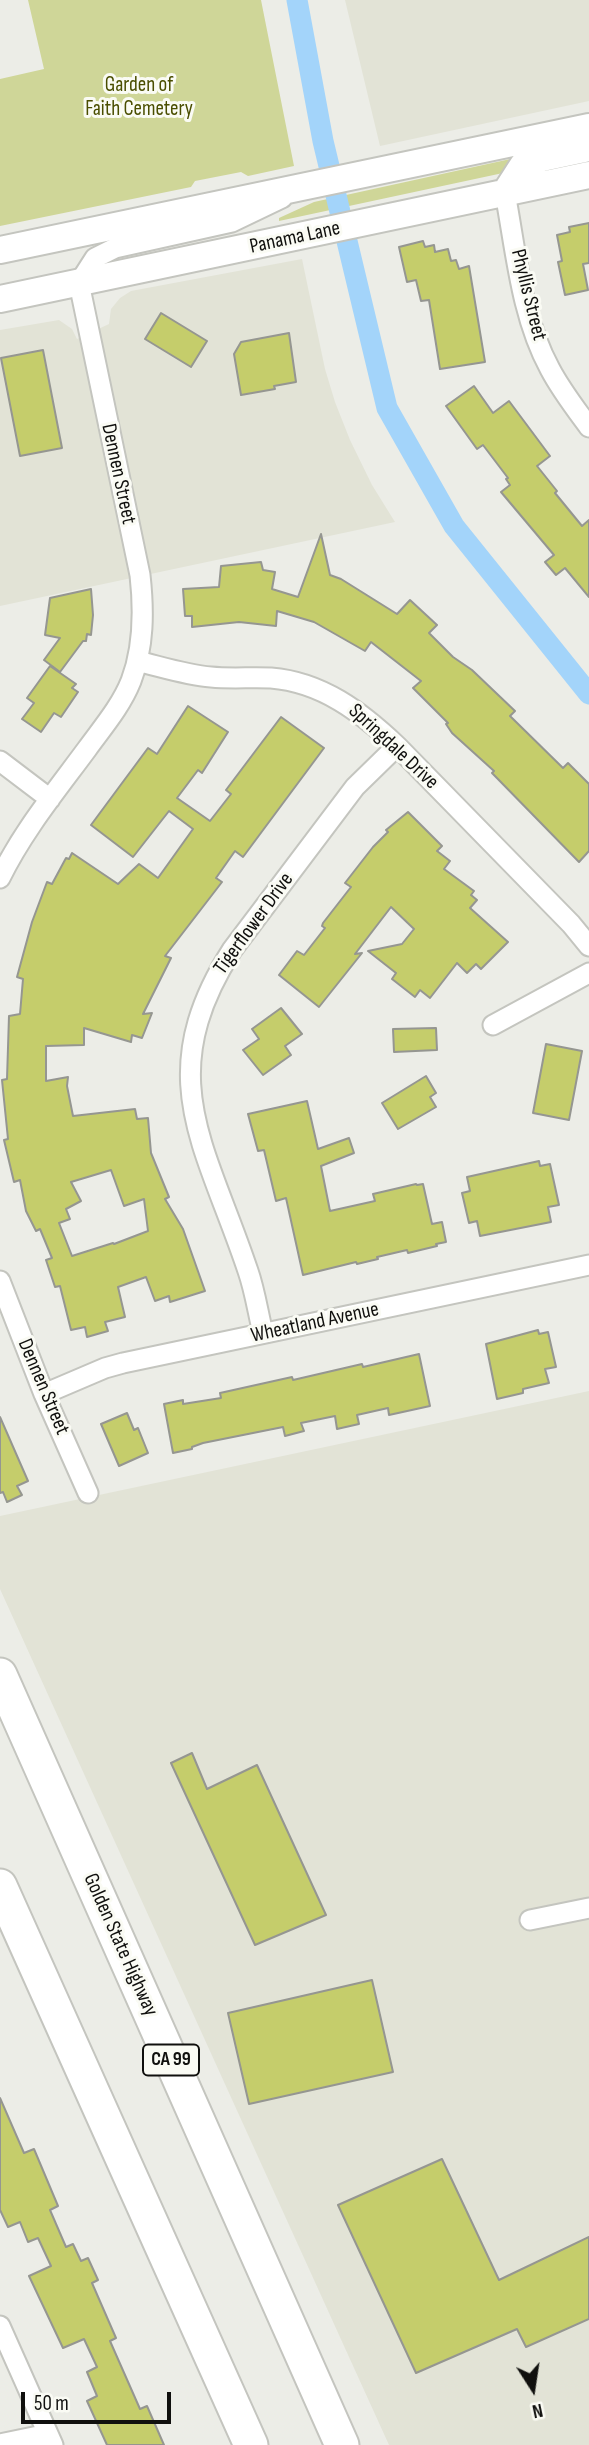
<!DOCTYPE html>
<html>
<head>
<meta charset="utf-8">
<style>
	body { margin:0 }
	#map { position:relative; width:589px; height:2445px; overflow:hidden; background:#ecede7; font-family:"Sofia Sans Condensed",sans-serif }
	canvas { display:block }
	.north { position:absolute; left:498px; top:2354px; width:70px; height:70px; -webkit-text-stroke:5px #fafbf4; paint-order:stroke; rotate:168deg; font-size:19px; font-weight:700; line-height:28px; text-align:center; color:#10100e }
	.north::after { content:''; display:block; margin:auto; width:24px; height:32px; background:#10100e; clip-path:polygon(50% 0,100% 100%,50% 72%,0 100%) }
	.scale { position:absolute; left:21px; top:2392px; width:150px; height:32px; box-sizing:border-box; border:4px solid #10100e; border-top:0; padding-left:9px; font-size:21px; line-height:24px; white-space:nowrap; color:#10100e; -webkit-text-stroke:5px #fafbf4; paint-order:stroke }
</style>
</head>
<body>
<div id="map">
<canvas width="589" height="2445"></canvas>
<div class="north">N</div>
<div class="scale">50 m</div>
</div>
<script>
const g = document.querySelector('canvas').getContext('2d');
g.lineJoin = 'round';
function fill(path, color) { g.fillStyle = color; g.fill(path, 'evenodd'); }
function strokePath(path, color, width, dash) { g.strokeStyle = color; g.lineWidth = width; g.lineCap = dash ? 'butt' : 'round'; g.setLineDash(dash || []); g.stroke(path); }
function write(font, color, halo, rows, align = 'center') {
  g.font = font + ' "Sofia Sans Condensed",sans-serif'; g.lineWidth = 6; g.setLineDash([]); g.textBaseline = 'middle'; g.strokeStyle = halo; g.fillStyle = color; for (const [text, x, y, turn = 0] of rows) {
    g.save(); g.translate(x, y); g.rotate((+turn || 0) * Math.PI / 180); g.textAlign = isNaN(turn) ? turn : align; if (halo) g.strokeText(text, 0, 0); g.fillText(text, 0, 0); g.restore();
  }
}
fill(new Path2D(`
	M345,0H589V101L380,146Z
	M302,259L325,369L335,402L350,440L372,485L395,522L0,606V330L59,320L72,329L77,339L109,324L111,309L120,298L131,291Z
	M589,1391V2445H389L0,1589V1516Z`), '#e2e3d6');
fill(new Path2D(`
	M28,0H261L294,166L248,176L241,172L195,181L191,187L0,226V79L44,69Z
	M547,151L503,173L279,221V218L314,202Z`), '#cfd698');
strokePath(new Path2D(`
	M297,0L323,141L387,408L454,526L589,694`), '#a3d4fa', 21);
const building = new Path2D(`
	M589,223V263L583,264L588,290L565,295L558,262L562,261L557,235L570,232L569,227Z
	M423,241L425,247L434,245L435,252L448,249L451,261L456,260L459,269L469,266L485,362L440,369L429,300L421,301L416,280L407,282L399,247Z
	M161,313L207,341L191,367L145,339Z
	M289,333L296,382L274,386L275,389L241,395L234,354L241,342Z
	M43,350L62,448L20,456L1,358Z
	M474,386L493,413L509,401L550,456L537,466L557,491L555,493L582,526L589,520V597L565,568L556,575L545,562L554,555L501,492L510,485L506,479L508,478L483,445L477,449L446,406Z
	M321,534L330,575L341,579L397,614L410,600L437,625L429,633L453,657L472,670L515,711L510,716L563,768L568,763L589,784V851L579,862L492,773L494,771L452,733L446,724L448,723L413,688L421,681L371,642L365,651L314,622L277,611L276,626L239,622L192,627V616H185L183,589L219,587L221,566L261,562L263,570L275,572L272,589L298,597Z
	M91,589L93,615L91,635L87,634L86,641H83L60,672L44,660L60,638L45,635L50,598Z
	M50,666L76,684L72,688L78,692L61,717L54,713L41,732L22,719L34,703L27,698Z
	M188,706L228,732L202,773L198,770L177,798L210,821L231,794L226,790L281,717L324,748L243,857L235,851L216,878L222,882L165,956L171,958L143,1014L152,1013L142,1038L132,1035L131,1042L84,1028V1045L46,1046V1081L68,1077L67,1086L73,1116L135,1109L137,1119L148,1118L151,1153L169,1197L165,1199L183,1229L205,1291L170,1302L169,1296L155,1301L146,1277L118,1287L125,1317L105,1322L108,1331L87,1337L85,1327L71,1330L60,1286L55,1287L46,1260L52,1258L40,1229L36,1231L26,1211L20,1180L14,1182L4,1140L8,1139L2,1080L7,1079L9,1016L20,1014L23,979L17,977L32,922L47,882L52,884L66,858L69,859L72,853L118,884L139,864L158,878L193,829L169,811L133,857L91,825L148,748L157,754ZM111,1170L124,1206L144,1199L148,1231L114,1244L113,1243L72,1256L59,1223L70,1219L66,1209L81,1201L71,1182Z
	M408,812L442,846L437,851L450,861L444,869L474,891L471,895L477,900L470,908L508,942L481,969L476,964L467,973L457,963L430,998L420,990L415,997L392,979L396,973L368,951L402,944L414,929L391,907L355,954L362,953L319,1007L279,975L297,951L304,955L325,928L322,926L323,923L351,887L345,883L373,847L388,832L386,830Z
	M281,1008L302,1034L285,1046L291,1055L263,1075L243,1050L259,1039L252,1029Z
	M436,1028L437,1050L394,1052L393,1029Z
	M546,1044L582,1051L569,1120L533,1113Z
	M426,1076L436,1093L430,1097L436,1107L398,1129L382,1103Z
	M307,1101L318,1149L349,1138L354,1153L321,1166L330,1211L375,1201L373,1194L416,1184L417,1185L423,1184L432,1224L442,1222L446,1242L436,1244L437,1246L408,1253L407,1250L377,1257L378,1259L357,1264L356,1262L303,1275L286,1198L276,1201L264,1150L258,1151L248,1114Z
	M539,1161L540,1166L550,1164L559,1205L548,1207L551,1222L480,1236L477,1221L469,1223L462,1193L470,1191L467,1177Z
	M538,1330L539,1334L548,1332L556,1367L545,1369L549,1383L523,1389V1393L497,1399L486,1344Z
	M419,1354L430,1406L389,1415L388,1408L357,1415L359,1424L337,1429L335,1416L301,1423L304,1431L285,1436L283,1427L203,1443L192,1447V1449L173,1453L164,1404L183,1400V1404L221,1398L220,1393L292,1377L293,1380L362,1364L363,1367Z
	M127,1413L134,1430L138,1428L148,1453L119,1466L101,1424Z
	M0,1417L28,1481L17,1486L22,1495L7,1502L3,1492L0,1493Z
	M192,1753L207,1789L257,1765L326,1915L255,1945L171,1763Z
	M372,1980L393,2072L249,2104L228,2013Z
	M0,2098L24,2153L34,2149L58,2206L50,2210L66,2247L73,2244L81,2261L88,2258L98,2280L92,2283L116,2338L110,2341L140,2409L147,2406L164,2445H107L87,2401L97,2396L87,2372L97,2367L84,2339L63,2348L29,2276L51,2266L38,2238L28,2242L20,2222L8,2227L0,2210Z
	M442,2159L499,2280L589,2237V2319L526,2347L517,2329L416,2373L338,2205Z`);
fill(building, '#c5cd6b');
strokePath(building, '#959691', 2);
const street = new Path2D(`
	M505,193C516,251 521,316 550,369C561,390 575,408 589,427
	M137,661C162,667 186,675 211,677C231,679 251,677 271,678C322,682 361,712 397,746L571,924L589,946
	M0,761L50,799
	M0,878C23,831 56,791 87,749C103,727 121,706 131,681C144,647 144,611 140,575L79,283L95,258L115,248L232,222L282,198
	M493,1025L589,973
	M0,1281L44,1394L88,1493
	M263,1333C258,1313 255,1291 248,1271C206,1145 151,1077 232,950L355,787L397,746
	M44,1394L105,1368L123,1363L589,1265
	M530,1920L589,1908
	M0,2326L53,2445
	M0,2444L48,2434`);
const secondary = new Path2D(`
	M505,193L523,165L542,158L589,148
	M0,250L589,127
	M0,299L589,175`);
const highway = new Path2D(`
	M0,1675L342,2445
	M0,1886L251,2445`);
strokePath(street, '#c4c5bf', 23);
strokePath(secondary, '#c4c5bf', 30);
strokePath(highway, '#c4c5bf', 37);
strokePath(street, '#fff', 19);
strokePath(secondary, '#fff', 26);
strokePath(highway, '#fff', 33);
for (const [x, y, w] of [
	[171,2060,56]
]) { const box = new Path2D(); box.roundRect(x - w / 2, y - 15.5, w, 31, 5); g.fillStyle = '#fafbf4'; g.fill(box); strokePath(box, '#10100e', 2); }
write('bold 19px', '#10100e', null, [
	["CA 99",171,2060]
]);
write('21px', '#4a4e00', '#fafbf4', [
	["Garden of",139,86],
	["Faith Cemetery",139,110]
]);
write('21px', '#10100e', '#fafbf4', [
	["Panama Lane",295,238,-12],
	["Phyllis Street",528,295,76],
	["Dennen Street",118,474,78],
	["Springdale Drive",393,747,43],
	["Tigerflower Drive",254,924,-54],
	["Wheatland Avenue",315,1323,-12],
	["Dennen Street",43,1387,67],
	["Golden State Highway",120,1945,66]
]);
</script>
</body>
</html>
